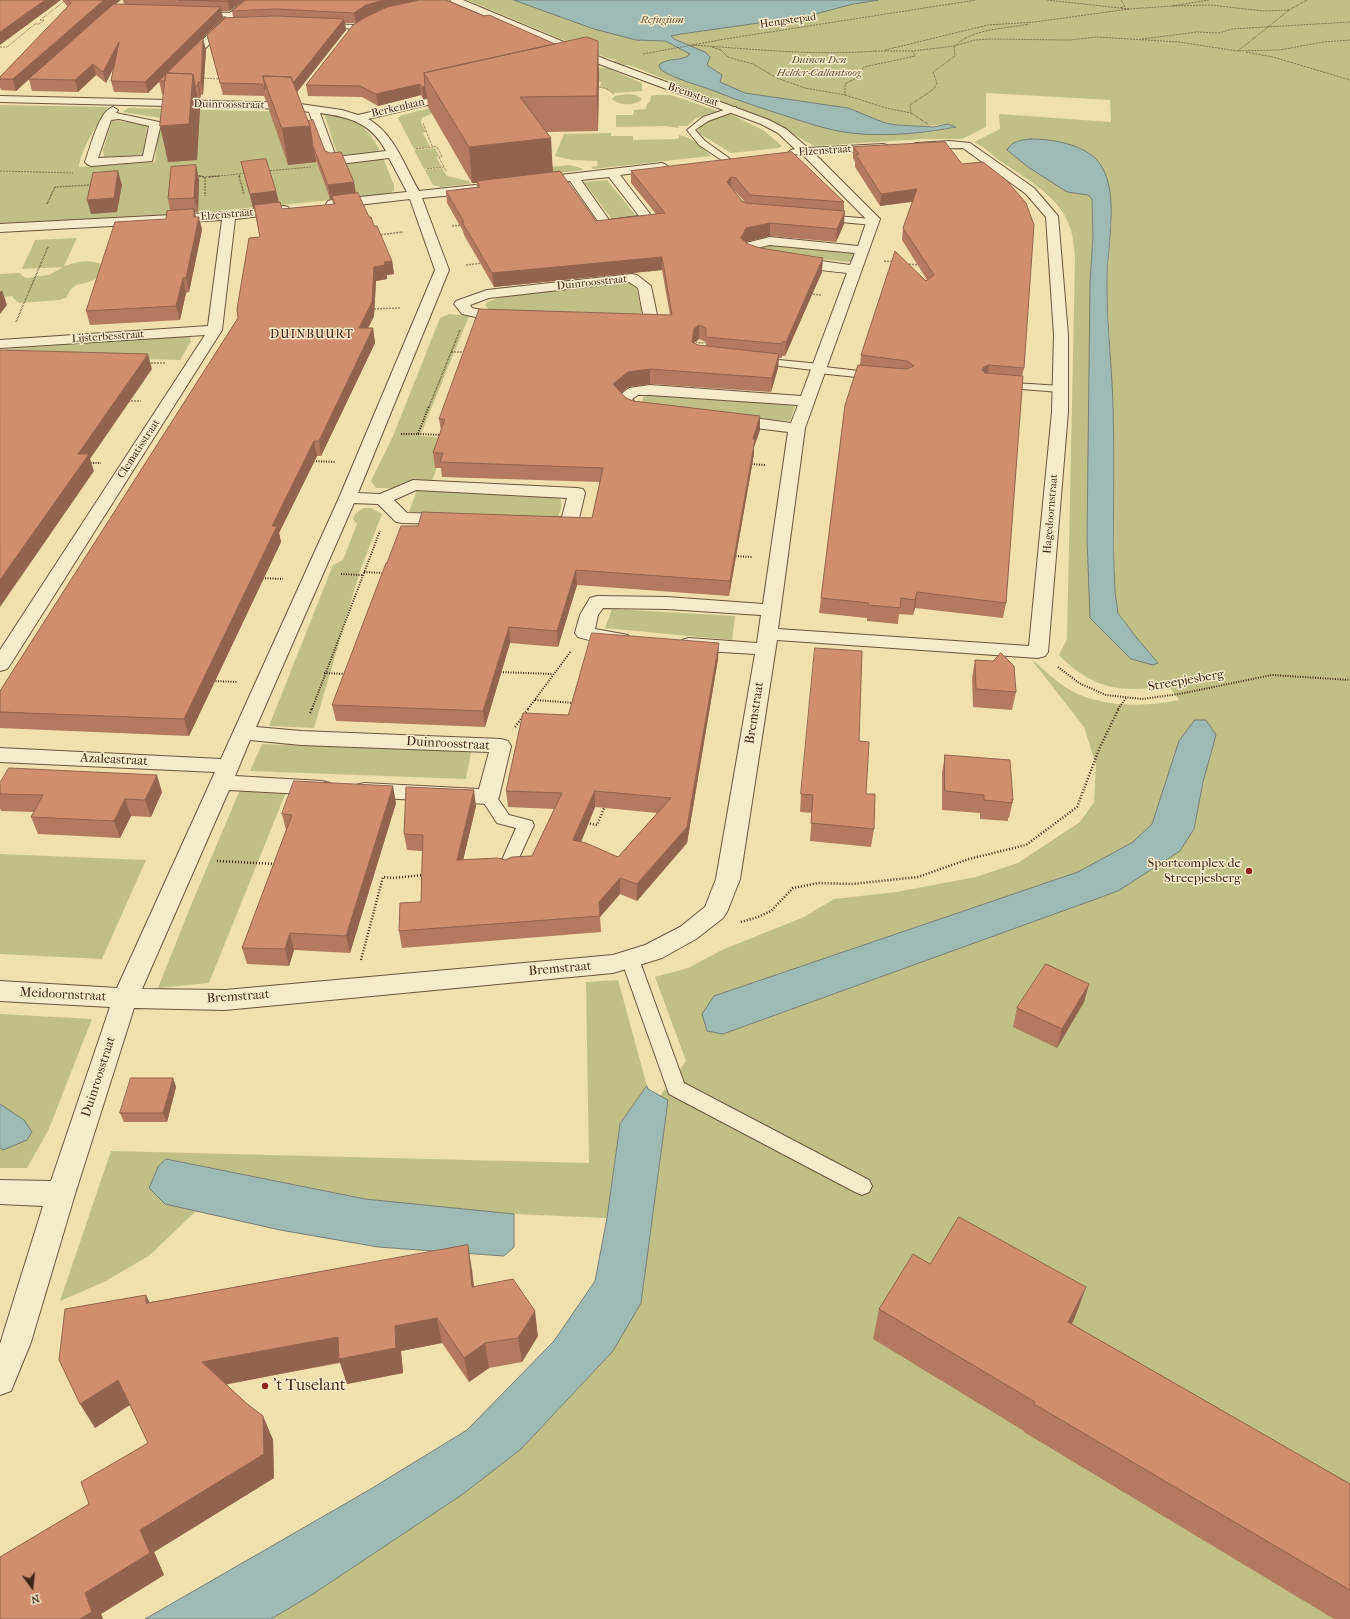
<!DOCTYPE html>
<html>
<head>
<meta charset="utf-8">
<style>
	body { margin:0 }
	#map { position:relative; width:1350px; height:1619px; overflow:hidden; background:#efe0ae; font-family:"IM FELL French Canon",serif }
	canvas { display:block }
	.north { position:absolute; left:12px; top:1567px; width:40px; height:40px; -webkit-text-stroke:3px #f5ebca; paint-order:stroke; rotate:165deg; font-size:11px; font-weight:700; line-height:16px; text-align:center; color:#402519 }
	.north::after { content:''; display:block; margin:auto; width:14px; height:18px; background:#402519; clip-path:polygon(50% 0,100% 100%,50% 72%,0 100%) }
</style>
</head>
<body>
<div id="map">
<canvas width="1350" height="1619"></canvas>
<div class="north">N</div>
</div>
<script>
const g = document.querySelector('canvas').getContext('2d');
g.lineJoin = 'round';
function fill(path, color) { g.fillStyle = color; g.fill(path, 'evenodd'); }
function strokePath(path, color, width, dash) { g.strokeStyle = color; g.lineWidth = width; g.lineCap = dash ? 'butt' : 'round'; g.setLineDash(dash || []); g.stroke(path); }
function write(font, color, halo, rows, align = 'center') {
  g.font = font + ' "IM FELL French Canon",serif'; g.lineWidth = 3; g.setLineDash([]); g.textBaseline = 'middle'; g.strokeStyle = halo; g.fillStyle = color; for (const [text, x, y, turn = 0] of rows) {
    g.save(); g.translate(x, y); g.rotate((+turn || 0) * Math.PI / 180); g.textAlign = isNaN(turn) ? turn : align; if (halo) g.strokeText(text, 0, 0); g.fillText(text, 0, 0); g.restore();
  }
}
fill(new Path2D(`
	M467,0H1350V1619H271L313,1594L463,1494L521,1449L613,1351L641,1303L668,1100L660,1096L686,1061L655,977L688,968L722,950L804,917L834,899L896,892L976,877L1018,863L1080,822L1094,802L1096,765L1084,727L1031,659C1044,669 1056,682 1070,690C1102,708 1144,707 1179,700L1169,686C1137,690 1108,693 1080,673C1072,668 1065,661 1059,655L1067,639L1075,260C1074,245 1073,231 1066,218C1055,194 1020,175 999,160C991,154 983,146 974,142L1000,129L999,114L1111,122L1110,100L986,93V127L962,139H923L814,146L768,120L629,65H622L613,61L617,60L607,58ZM948,124L955,127C928,135 869,136 841,131L894,125L921,127ZM1074,146L1095,158L1102,166L1112,219L1107,285L1113,408L1115,592L1118,612L1136,637L1090,618V283L1093,236L1092,199L1088,195ZM1203,782L1194,829L1118,891L724,1034L707,1031L714,996L1078,872L1133,842Z
	M598,68H607L642,83V91L614,93L600,86L601,82L597,81Z
	M627,94L636,95L642,99C636,106 619,106 612,99L615,96Z
	M656,95H671L718,111L696,118L687,126H678L679,128L666,126L616,127V115H633L634,110L646,109L647,104L650,102L651,96Z
	M455,102L451,112L431,114L422,118L421,123L426,132L423,133L430,147L414,149L398,118L402,115Z
	M0,105L108,107C99,120 80,152 79,167L155,162L160,118L123,112L128,108L295,112L322,165L383,158L394,185V190L390,194C260,207 130,221 0,223Z
	M728,113L763,130L782,146L779,148L731,153L700,134L698,130L706,120Z
	M324,114C354,116 365,124 380,150L374,153L339,155L336,150Z
	M112,120L147,125L143,155L104,157L103,150Z
	M611,133V136H633V140L676,139L679,138V135C692,137 701,147 711,156L593,169L591,167L598,166L597,161L572,160L555,156L564,134Z
	M435,148L439,156L436,157L442,167L424,169L414,150Z
	M569,165L581,168L583,170L481,182L549,167Z
	M442,168L447,176L469,181L470,184L441,187L433,185L425,170Z
	M607,180L637,217L613,221L584,182Z
	M77,238L64,266C80,261 91,258 106,267C103,271 99,277 95,279C83,287 74,279 67,297L60,300L19,303L13,298V296L0,297V274L19,273L26,278L49,275L63,267L22,269L35,240Z
	M771,245L854,253L851,262L766,254L758,249L763,246Z
	M629,283L636,288L642,312L634,317L490,311L485,305L487,302L501,297Z
	M449,314L469,316L420,436L447,438L432,481H412L392,488H376L371,481L393,436L440,318Z
	M189,335L191,341L180,360L0,356L6,349Z
	M653,394H680L795,406L790,421L652,409L642,405L643,397Z
	M417,490L558,496C564,502 561,509 558,517L542,518L409,512Z
	M364,508H371L382,514L360,571L314,728L269,726L333,565L343,560L357,524L353,519C355,513 358,511 364,508Z
	M612,609L735,616L732,640L605,628Z
	M262,744L471,752L466,779L250,771Z
	M240,790L286,792L209,983L158,988L191,905Z
	M0,854L146,860L102,959L0,954Z
	M618,980L647,1086L620,1124L607,1218L514,1214L365,1199L166,1159L158,1167L149,1188L165,1204L196,1211L150,1255L106,1281L60,1301L111,1151L589,1163L586,982Z
	M0,1014L92,1019L48,1131L27,1168H0V1148L3,1149L24,1120L0,1104Z`), '#c0c086');
const water = new Path2D(`
	M514,0H879L853,4L808,16L681,34L671,36L674,39L705,52L710,57L707,65L722,75L720,82L745,93L848,108L885,123L897,125L933,127L948,124L956,127C920,134 875,138 838,131C822,128 805,122 789,117C764,109 739,101 714,91C696,84 677,80 661,70L659,65C667,57 683,62 690,54L665,41L636,40L594,29Z
	M1031,139C1054,139 1090,145 1102,167C1120,198 1106,252 1107,286C1107,327 1112,367 1113,407C1115,469 1112,531 1115,592L1118,613L1136,637L1158,663L1153,665L1131,659L1090,618L1087,539L1090,283L1093,236L1092,199L1088,195L1067,192L1028,167L1007,150C1012,141 1021,140 1031,139Z
	M1195,720H1206L1216,735L1203,782L1194,829L1180,851L1118,891L723,1034L707,1031L702,1014L714,996L1078,872L1133,842L1152,824L1179,741Z
	M647,1086L648,1089L668,1100L641,1303L613,1351L521,1449L463,1494L313,1594L271,1619H145L369,1490L467,1430L554,1341L595,1281L607,1218L620,1124Z
	M0,1104L24,1120L32,1132L27,1140L3,1150L0,1148Z
	M166,1159L365,1199L514,1214V1247L504,1256L378,1247L280,1230L165,1204L149,1188L158,1167Z`);
fill(water, '#9ebab5');
strokePath(water, '#787e77', 1);
const service = new Path2D(`
	M201,12L234,13L237,15L234,17L199,15L198,14Z
	M324,24L356,25L359,27L356,29L322,27L321,26Z
	M733,107H736V111L708,121L695,130L705,141L729,158L730,160L726,163L699,145L687,130L703,117Z
	M823,215L873,219L878,222L873,225L820,220L818,218Z
	M758,358L820,364L824,365L825,367L876,373L881,376L876,379L818,373L814,372L813,370L754,363L753,361L754,359Z
	M1000,382L1060,386L1066,389L1060,392L996,387L994,385L996,383Z
	M488,792L494,793L509,815L532,821L534,825L514,869L512,873L506,875L500,873L498,869L516,828L497,823L480,797L482,793Z
	M630,952L636,954L639,959L684,1083L869,1180L872,1186L869,1192L862,1195L855,1192L669,1094L621,959L624,954Z`);
const minor = new Path2D(`
	M247,0H258L239,14L187,67H179L178,65L179,63L233,10Z
	M450,0H463L607,60L769,120L786,129L808,148L883,144L887,145L889,147L887,149L883,150L815,154L880,219L805,428L778,629L1029,646L1052,412L1054,335L1046,217L1026,194L963,148L917,149L913,148L911,146L913,144L917,143L950,141L970,143L1034,188L1058,216L1068,335V412L1048,652L1045,656L1038,658L777,640L740,879L727,912L723,918L696,939L662,958L613,973L225,1010L134,1008L75,1194L31,1342L11,1391L0,1395V1344L43,1206L0,1204V1180L51,1181L110,1007L0,1001V981L117,988L215,772L0,762V748L221,759L339,498L435,270L410,199L332,208L328,207L326,204L328,201L332,200L407,192L389,158L332,165L328,163L309,112L293,109L0,102V96L293,103L342,110L358,115L457,92L461,93L462,95L461,97L368,119C394,133 405,167 419,191L475,185L479,186L481,189L479,192L475,193L422,198L449,270L358,493L380,494L413,480L577,488L583,489L585,493L578,523L575,527C564,529 551,528 540,526L537,522L540,518L546,517H562L567,498L416,490L394,500L407,513L450,514L456,515L459,519L456,523L450,524L402,523L396,522L378,504L354,503L256,727L301,731L501,739L508,741L511,746L499,797L496,802L488,804L364,797L356,795L353,790L356,785L364,783L479,789L489,752L301,745L250,740L235,776L322,781L330,783L333,788L330,793L322,795L229,790L142,989L225,990L613,955L645,945L680,927L705,907L716,879L755,654L689,650L682,648L679,644L682,640L689,638L757,643L761,615L667,609L603,608L598,615L595,629L628,635L631,639L628,643C613,647 593,641 578,637L575,633L580,615L590,598L597,596L667,597L763,604L788,432L731,425L725,423L723,420L725,417L731,415L791,423L798,405L650,395H638L632,399L637,405L653,407L655,410L653,413L647,415L627,412L615,399L629,388L650,385L801,396L847,273C830,271 750,264 742,252L746,243L770,237L858,246L867,220L803,155L791,154L789,152L791,150L795,149L778,133L761,124L599,64L452,2ZM320,113C350,117 371,123 386,151L336,157ZM770,245L855,253L850,265L769,254L756,250L757,248Z
	M113,107L118,110L116,113L159,122L161,124L152,161L91,166L87,164L85,162C90,149 99,110 113,107ZM119,119L149,126L143,156L98,158L111,120Z
	M662,163L666,165L668,167L666,169L620,175L654,219L652,222L648,223L606,228L602,227L570,181L535,186L531,185L529,182L531,179L535,178ZM609,177L639,216L609,220L581,180Z
	M284,206L288,207L290,210L288,213L235,219L222,330L10,665L7,669L0,671V650L205,335L0,348V340L208,326L222,220L0,232V224L229,212Z
	M632,274L637,275L651,286L657,315L649,323L644,324L485,319L462,314L454,304L456,301L487,290ZM629,282L638,288L643,314L641,316L485,311L472,308L470,305L489,298Z`);
strokePath(service, '#6c543e', 2);
strokePath(minor, '#6c543e', 2);
strokePath(new Path2D(`
	M1047,0L1120,8
	M1121,0L1125,6L1120,8L1129,9L1172,6
	M1209,0L1172,6L1210,5L1264,11L1289,10
	M1142,39L1197,32L1219,33L1232,29L1350,22
	M692,45C754,49 814,56 876,51
	M0,47H7L35,24H39L44,20H40L66,0
	M712,47L721,50L728,57L753,64L777,78L805,88L845,95V84L856,78L864,67L915,56L913,51
	M885,50L988,25L1035,22L1129,9
	M875,51H913L954,46L975,40L990,39L1070,40L1097,37L1179,42L1237,51L1279,50L1324,42L1350,40
	M1238,51L1289,10L1307,0
	M1246,52L1273,57L1350,80
	M643,54L725,39L976,0
	M201,78L220,79
	M596,86L607,89L614,94
	M845,95L886,108L911,113
	M423,123L432,146L437,147L442,156L439,157L446,171
	M928,124L911,113L910,105L934,89L937,83L933,72L955,56L954,47C972,28 1005,29 1029,24
	M416,149L433,147
	M427,169L444,167
	M0,171L73,173
	M267,171L311,167
	M196,175L204,177
	M209,177L239,174
	M240,177L239,174L246,173`), '#402519', 1, [0.5, 1]);
strokePath(new Path2D(`
	M199,176L205,177L220,176
	M239,176L244,194
	M205,177V196
	M47,204L55,187L91,185
	M452,226L463,225
	M378,235L403,232
	M884,261L895,262
	M906,264L921,265
	M466,265L483,263
	M810,294L821,295
	M371,309L400,308
	M16,322L48,247
	M692,341L700,343L709,342
	M451,352H465
	M148,363H165
	M128,401H141
	M429,407L460,330`), '#402519', 1.5, [0.5, 1]);
strokePath(new Path2D(`
	M401,434H418L429,406
	M418,434L442,435
	M311,461L336,462
	M88,463H101
	M749,464L766,465
	M733,556L752,557
	M364,572L384,573
	M341,574L362,575
	M260,578L283,579
	M1058,667L1079,683L1106,695L1142,699L1179,694L1272,675L1350,680
	M498,672L552,674
	M324,673L347,674
	M213,681L238,682
	M535,700L574,703
	M312,709L380,531
	M528,709L571,651
	M1118,709L1126,698`), '#402519', 2, [1, 1.5]);
strokePath(new Path2D(`
	M310,713L312,708
	M515,727L529,708
	M587,823L597,825L605,806
	M217,861L276,864
	M741,922L758,917L771,911L793,888L818,883L852,884L918,877L969,859L1026,845L1077,807L1100,747L1119,708
	M361,960L383,877L393,878L424,875`), '#402519', 2.5, [1, 2]);
fill(service, '#f5ebca');
fill(minor, '#f5ebca');
fill(new Path2D(`
	M62,0H121L115,4H124L123,0H245L229,11H221L223,18L189,51L206,50L203,95L201,94L200,99H198L200,108L197,160L168,162L164,94H162L159,81L148,93L114,92L111,81L113,68L106,83L96,75L78,92L32,91L29,79L16,91L1,90L0,87V77L68,7ZM110,8L35,73L103,13Z
	M446,0L599,74L598,131L547,132L553,172L596,221L656,214L631,183V171L792,152L844,202V224L836,242L770,236L745,242L748,244L822,272L785,356H782L781,358H779L778,368L771,392L650,384L628,387L621,393L626,398L633,401L760,416V430L754,447V454L729,596L577,585L558,647L510,643L485,727L336,721L332,705L387,563L418,526L592,518L600,482L442,477L441,468H435L433,453L441,431L439,419L670,315L662,270L494,287L464,235L463,231L447,203L446,191L477,187V183H472L428,107L427,98L423,99L421,95L378,106L362,97L308,96L306,85L355,23H345L346,30L297,92L308,121L325,151L354,182L356,194L392,261L394,274L387,275V279L376,281L374,316L368,328H373L375,343L321,456H317L279,533L281,542L189,736L0,728V691L238,318L260,237L254,208H253L244,175L241,162L276,191L279,202L282,209L333,204L332,199H330L316,160V162L288,165L269,110L267,101H266L264,96L223,95L210,46L207,35L233,17L232,11ZM733,190L735,191L745,202L742,201ZM699,339L706,342V346L698,345L694,343Z
	M945,142L1024,368L1022,376L1006,603L1003,618L915,608L913,615L899,614L898,624L867,621V618L819,613L821,598L860,365L861,355L927,280L902,240L903,228L912,202L880,206L855,167V162L853,158V147Z
	M199,179L198,212H195L196,217H199L202,230L189,292L186,293L180,320L90,325L86,311L166,219L170,211L168,199Z
	M718,659L687,843L637,901L620,894L600,917L601,932L402,948L399,931L421,902L422,851L407,850L404,834L476,806L463,860H505L532,856L554,809L508,807L506,791L568,715ZM595,807L657,813L618,857L581,842Z
	M975,660L1016,692L1012,710L973,707L972,678Z
	M859,741L866,794L874,829L871,847L810,841L812,813L800,812L801,794Z
	M945,755L1013,800L1009,818H1008V821L980,819V813L942,810V773Z
	M0,783L162,792L151,817L131,816L120,838L38,834L31,817L34,812L1,811L0,808Z
	M396,803L350,953L294,950L289,966L247,964L242,948L286,830L282,814Z
	M1089,984L1084,1002L1057,1048L1013,1027L1017,1008Z
	M173,1078L176,1087L167,1122H124L120,1113Z
	M930,1264L1086,1287L1075,1317L1072,1324L1350,1484V1619H1334L1024,1432V1431L873,1339L879,1309Z
	M472,1270L474,1286L538,1336L522,1362L489,1368L469,1382L442,1343L401,1351L403,1373L347,1384L340,1363L226,1384L246,1403L263,1416L273,1440L274,1478L154,1552L164,1575L101,1614L103,1619H0L89,1504L148,1443L130,1405L95,1428L150,1302Z`), '#b37a5f');
fill(new Path2D(`
	M45,0H61L0,45V32Z
	M104,0H121L103,13L16,91L13,79Z
	M229,0H245L229,11L228,1Z
	M384,0H425L394,8L368,16L356,23L354,13L366,5Z
	M221,7L223,18L148,93L145,82Z
	M344,19L346,30L294,96L292,85Z
	M203,38L206,50L203,95L201,82Z
	M598,41L599,74L598,131L597,96Z
	M119,42L121,53L106,83L103,72Z
	M93,64L96,75L78,92L75,80Z
	M193,74L200,108L197,160L168,162L160,126Z
	M198,82L201,94L200,99L198,86Z
	M420,84L421,95L378,106L376,94Z
	M425,86L427,98L423,99L422,87Z
	M310,126L316,162L288,165L282,128Z
	M551,138L553,174L477,181V183H472L469,147Z
	M196,165L199,179L198,212L194,198Z
	M118,171L122,185L117,212L91,214L87,200Z
	M731,177V190L727,182Z
	M354,182L356,196H332V199H330L328,185Z
	M917,189L915,201L880,206L881,194Z
	M276,191L279,205L253,208L250,194Z
	M194,209L197,223L199,217L202,230L189,292L186,278L194,217Z
	M845,211L844,224L836,242L837,229Z
	M770,223V236L746,242L741,251V238L746,228Z
	M662,257V270L494,287L492,273Z
	M823,258L822,272L785,356L786,342Z
	M392,261L394,274L387,275V279L376,281L374,316L361,342L359,328L374,267L384,262Z
	M183,278L186,293L180,320L176,306Z
	M2,290L7,305L0,314V292Z
	M699,325V339L694,343L692,342L694,329Z
	M373,328L375,343L321,456L319,441Z
	M782,342V356L781,358L782,344Z
	M148,354L152,369L90,459L94,471L0,607V580L78,454Z
	M779,354L778,368L771,392L772,378Z
	M989,365L987,380L982,370L984,367Z
	M650,369V384L628,387L614,399L613,384L628,372Z
	M760,416V430L754,447V454L729,596L730,581L753,439Z
	M314,441L317,456L279,533L281,542L189,736L184,719L272,526Z
	M576,570L577,585L558,647L557,631Z
	M917,592L915,608L913,615L915,600Z
	M509,627L510,643L485,727L483,711Z
	M719,643L718,659L687,843L637,901V884L687,827Z
	M157,775L162,792L151,817L145,800Z
	M393,786L396,803L350,953L346,936Z
	M474,790L476,806L459,877L457,860Z
	M595,791V807L575,857L573,840Z
	M125,799L131,816L120,838L114,821Z
	M620,878V894L600,917L599,902Z
	M290,933L294,950L289,966L285,949Z
	M1089,984L1084,1002L1057,1048L1062,1029Z
	M173,1078L176,1087L167,1122L163,1113Z
	M468,1245L472,1270L476,1312L472,1287Z
	M1086,1287L1075,1317L1057,1352L1068,1322Z
	M146,1295L158,1320L146,1303Z
	M535,1311L538,1336L522,1362L518,1338Z
	M437,1318L442,1343L401,1351L403,1373L347,1384L340,1362L214,1387L202,1362Z
	M485,1343L489,1368L469,1382L464,1358Z
	M118,1380L131,1404L95,1428L80,1404Z
	M263,1416L273,1440L274,1478L154,1552L164,1575L101,1614L103,1619H80L85,1593L140,1530Z`), '#92634d');
const building = new Path2D(`
	M0,0H45L0,32Z
	M68,0H104L13,79H0V77L71,3Z
	M178,0H229L228,1Z
	M246,0H384L366,5L354,13L276,9L232,11Z
	M420,0H446L484,16L489,15L555,44L424,73L425,86L422,87L420,84L376,94L360,86L306,85L353,25L364,18L387,7Z
	M114,4L221,7L145,82L111,81L119,42L103,72L93,64L75,80L29,79Z
	M276,16L344,19L293,83L291,77L263,76L265,89H264L262,84L220,83L207,35L225,18Z
	M587,37L598,41L597,96L520,97L551,138L469,147L424,73Z
	M203,38L201,82H198V86H195L193,74L167,73Z
	M166,73L193,74L189,124L160,126Z
	M166,74L165,81H159Z
	M263,76L291,77L310,126L282,128Z
	M313,120L325,151L330,153L341,152L354,182L328,185L313,146L310,126L308,121Z
	M945,142L962,164L983,162L1006,180L1026,203L1034,225L1024,368L989,365L984,367L982,370L985,373L1023,376L1006,603L917,592L915,600L901,598L900,608L868,605L869,603L821,598L845,405L858,365L906,369L914,366L907,361L861,355L895,251L926,281L934,275L903,228L917,189L881,194L856,155L859,154L853,147Z
	M792,152L844,202L750,195L736,178L731,177L727,182L742,201L746,203L845,211L837,229L770,223L746,228L741,238L748,244L760,248L823,258L786,342H782V344L706,337V328L699,325L694,329L692,342L698,345L779,354L772,378L650,369L628,372L613,384L626,398L633,401L760,416L753,439H755L730,581L576,570L557,631L509,627L483,711L332,705L386,563H387L401,526H418L422,512L592,518L603,468L440,462L443,453H433L445,419H439L479,309L672,315L662,257L492,273L462,222H464L446,191L480,187L477,181L560,171L596,221L665,213L631,171Z
	M266,159L276,191L250,194L241,162Z
	M196,165L194,198L168,199L171,167Z
	M118,171L114,198L87,200L93,173Z
	M358,193L369,217H371L374,226H377L392,261L384,262L385,265L374,267L372,302L359,328H373L319,441H314L272,526H277L184,719L0,712V691L238,318L237,309L249,238L260,237L254,205L280,202L282,209L335,204L332,196Z
	M194,209V217H199L186,278H183L176,306L86,311L115,222L166,219L167,211Z
	M0,350L148,354L78,454H89L0,580Z
	M592,633L719,643L687,827L637,884L620,878L599,902L600,916L399,931L400,903L421,902L423,835L404,834L406,787L474,790L457,860L498,858L505,860L512,857L532,856L562,793L506,791L523,713L568,715ZM595,791L671,798L618,857L586,843L573,840Z
	M815,648L862,651L859,741L869,742L866,794H875L874,829L811,823L813,795L801,794Z
	M1001,653L1014,666L1016,692L976,689L975,660L993,661Z
	M945,755L1010,760L1013,800L1012,799V803L984,800V795L945,791Z
	M9,768L157,775L145,800L125,799L114,821L31,817L43,795L0,794V783Z
	M294,781L393,786L346,936L290,933L285,949L242,948L292,815L282,814Z
	M1046,964L1089,984L1062,1029L1017,1008Z
	M131,1078H173L163,1113H120Z
	M959,1217L1086,1287L1068,1322L1350,1484V1590L1034,1404L1035,1402L879,1309L913,1254L930,1264Z
	M468,1245L472,1287L513,1279L535,1311L518,1338L485,1343L464,1358L437,1318L395,1326L396,1348L339,1359L338,1337L202,1362L246,1403L263,1416L264,1454L140,1530L150,1553L85,1593L92,1612L80,1619H0V1557L89,1504L81,1482L148,1443L118,1380L80,1404L59,1360L65,1309L146,1295V1303Z`);
fill(building, '#d08e6e');
strokePath(building, '#92634d', 1);
for (const [x, y, r, color] of [
	[1249,871,4,"#8f2418"],
	[265,1386,4,"#8f2418"]
]) { const dot = new Path2D(); dot.arc(x, y, r, 0, 2 * Math.PI); g.fillStyle = color; g.fill(dot); strokePath(dot, '#f5ebca', 1.5); }
write('italic 11px', '#604c34', '#f5ebca', [
	["Refugium",662,20],
	["Duinen Den",819,60],
	["Helder-Callantsoog",819,73]
]);
write('11px', '#402519', '#f5ebca', [
	["Hengstepad",788,21,-8],
	["Bremstraat",693,95,19],
	["Duinroosstraat",229,105,1],
	["Berkenlaan",398,108,-13],
	["Elzenstraat",825,151,-4],
	["Elzenstraat",227,215,-5],
	["Duinroosstraat",592,283,-6],
	["Lijsterbesstraat",108,337,-4],
	["Clematisstraat",139,449,-57],
	["Hagedoornstraat",1051,514,-85]
]);
g.letterSpacing = '1px';
write('12px', '#402519', '#f5ebca', [
	["DUINBUURT",312,335]
]);
g.letterSpacing = '0px';
write('13px', '#402519', '#f5ebca', [
	["Streepjesberg",1186,681,-10],
	["Bremstraat",755,713,-81],
	["Duinroosstraat",448,744,3],
	["Azaleastraat",114,760,3],
	["Bremstraat",560,969,-5],
	["Meidoornstraat",63,995,3],
	["Bremstraat",238,997,-4],
	["Duinroosstraat",99,1077,-72]
]);
write('13px', '#402519', '#f5ebca', [
	["Sportcomplex de",1241,864],
	["Streepjesberg",1241,879]
], 'right');
write('16px', '#402519', '#f5ebca', [
	["'t Tuselant",273,1386]
], 'left');
</script>
</body>
</html>
